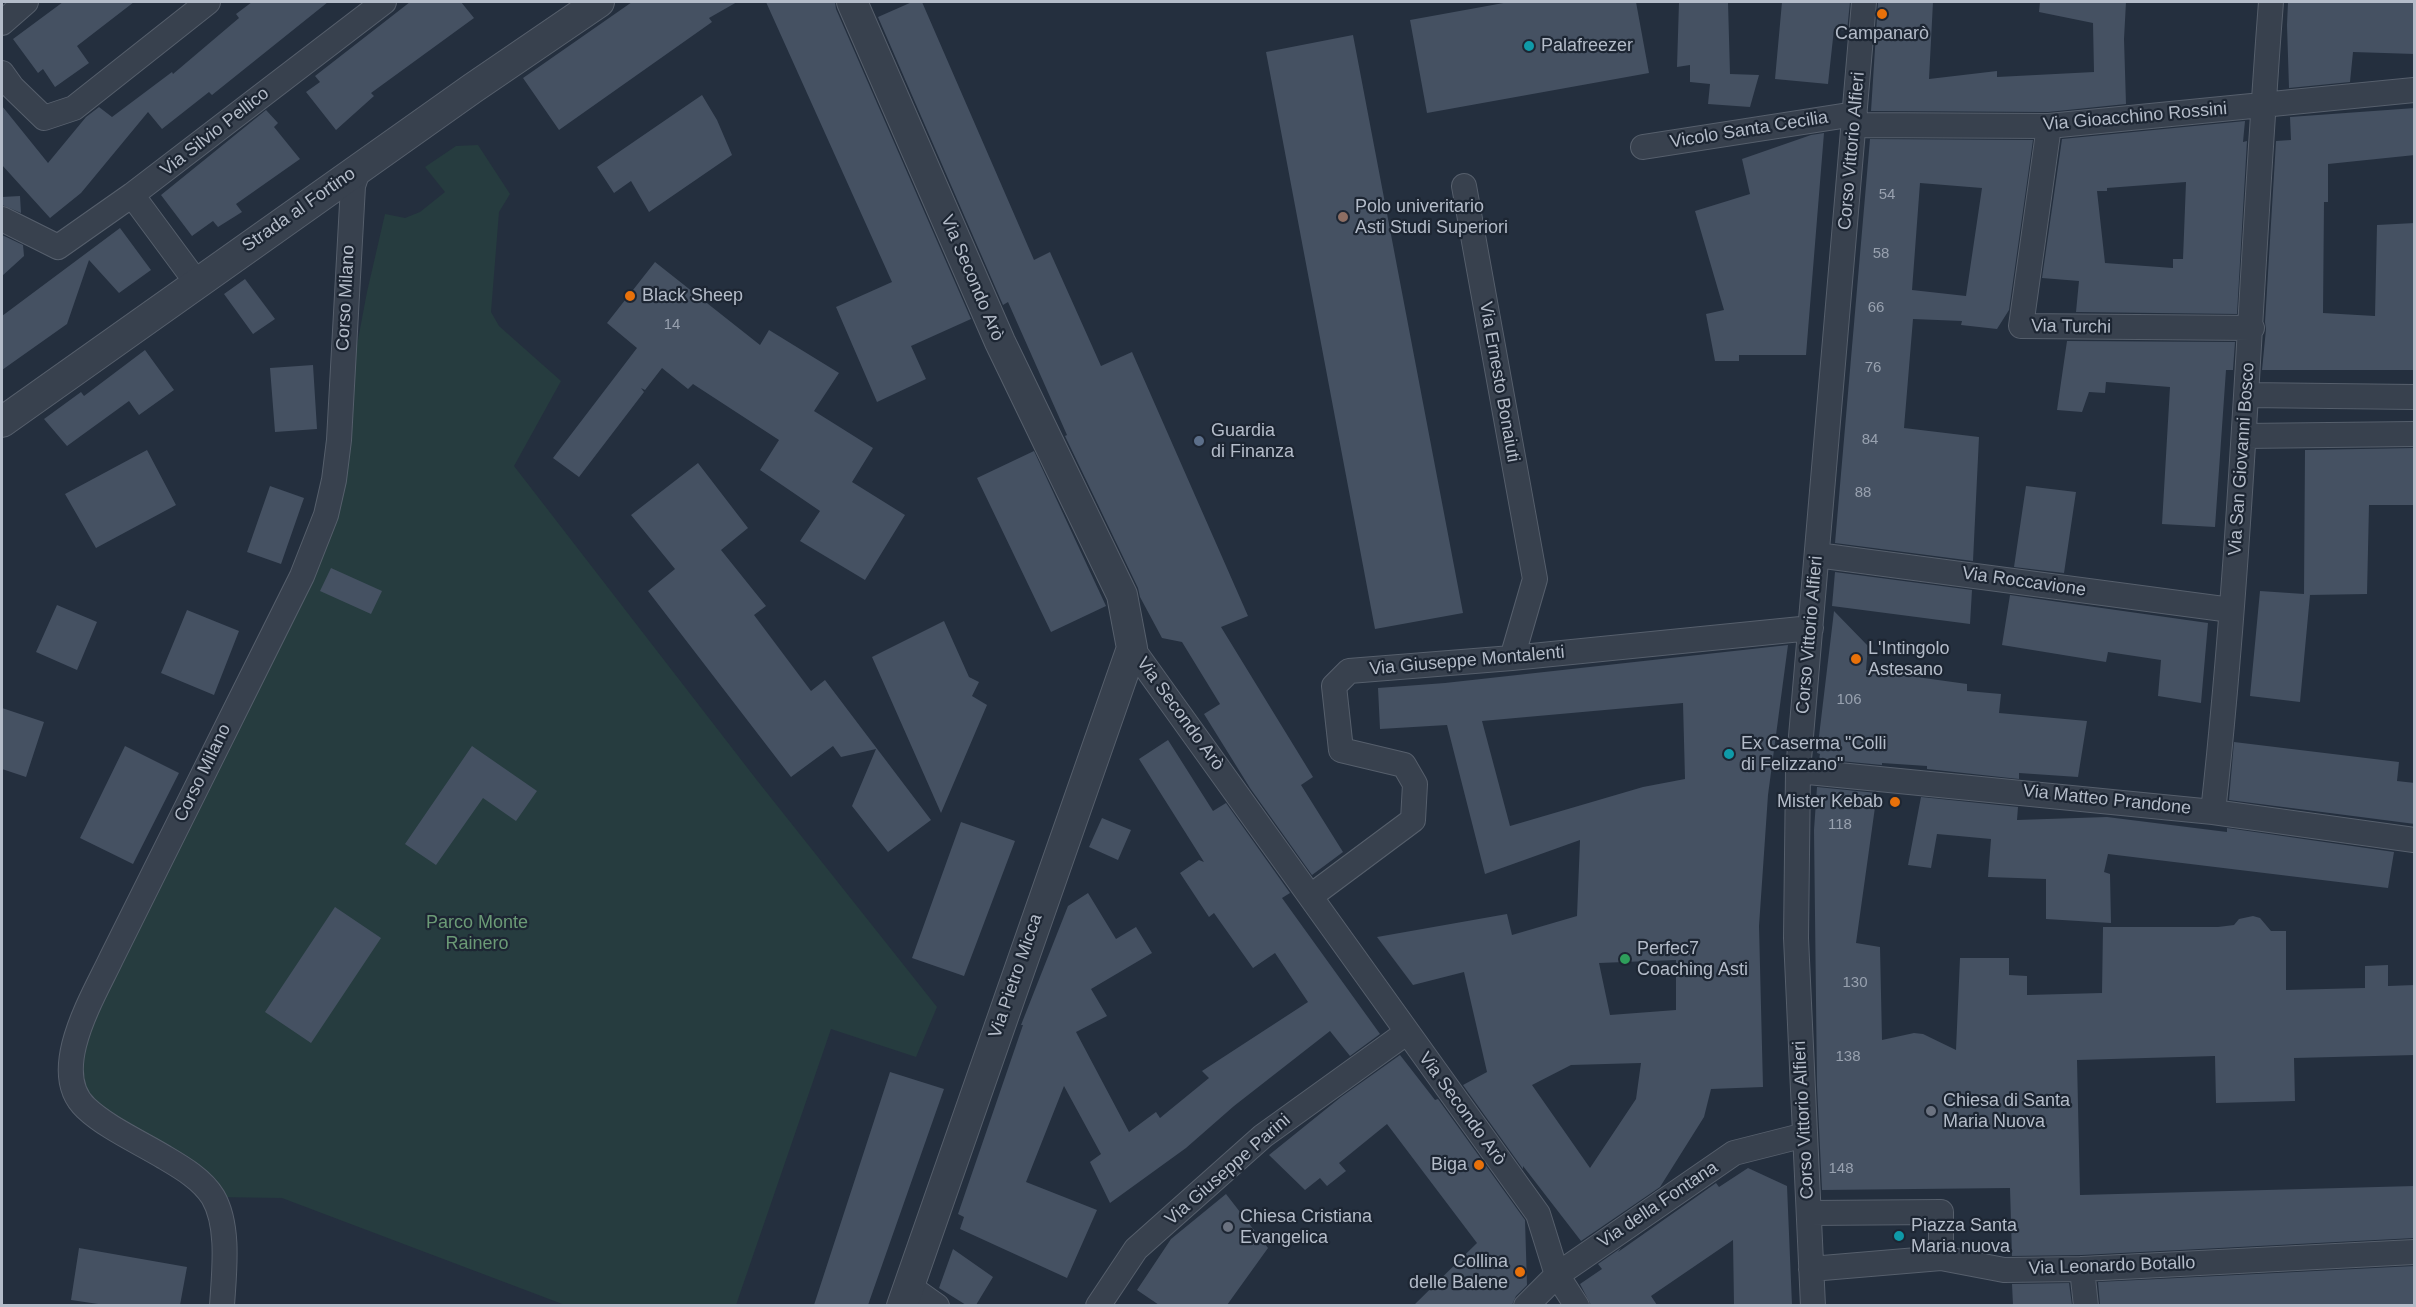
<!DOCTYPE html>
<html>
<head>
<meta charset="utf-8">
<style>
	body { margin:0 }
	#map { position:relative; width:2416px; height:1307px; overflow:hidden; background:#242f3e; font-family:Helvetica,sans-serif }
	canvas { display:block }
	.frame { position:absolute; inset:0; border:3px solid #b4bcc9; pointer-events:none }
</style>
</head>
<body>
<div id="map">
<canvas width="2416" height="1307"></canvas>
<div class="frame"></div>
</div>
<script>
const g = document.querySelector('canvas').getContext('2d');
g.lineJoin = 'round';
function fill(path, color) { g.fillStyle = color; g.fill(path, 'evenodd'); }
function strokePath(path, color, width, dash) { g.strokeStyle = color; g.lineWidth = width; g.lineCap = dash ? 'butt' : 'round'; g.setLineDash(dash || []); g.stroke(path); }
function write(font, color, halo, rows, align = 'center') {
  g.font = font + ' Helvetica,sans-serif'; g.lineWidth = 4.5; g.setLineDash([]); g.textBaseline = 'middle'; g.strokeStyle = halo; g.fillStyle = color; for (const [text, x, y, turn = 0] of rows) {
    g.save(); g.translate(x, y); g.rotate((+turn || 0) * Math.PI / 180); g.textAlign = isNaN(turn) ? turn : align; if (halo) g.strokeText(text, 0, 0); g.fillText(text, 0, 0); g.restore();
  }
}
fill(new Path2D(`
	M478,145L510,194L499,212L491,312L499,326L561,381L514,466L756,779L937,1007L916,1057L831,1029L736,1305H565L282,1198L213,1197L96,1116L70,1072L302,576L339,440L367,292L385,214L405,218L420,212L445,192L425,167L456,146Z`), '#263c3f');
fill(new Path2D(`
	M63,2H134L77,46L89,63L55,87L43,69L38,73L13,39Z
	M252,2H328L212,95L209,92L162,129L148,112L81,193L50,218L2,165V106L48,163L86,117L99,107L112,117L172,72L173,74L239,18L236,14Z
	M410,2H461L474,18L371,93L374,96L336,130L306,92L320,82L315,76Z
	M632,2H737L709,18L712,22L559,130L523,78Z
	M766,2H835L836,9L971,319L911,346L926,379L877,402L836,307L892,282Z
	M912,2H922L1034,260L1050,252L1101,366L1132,352L1248,616L1221,627L1313,777L1301,785L1343,852L1312,875L1250,788L1204,714L1220,704L1182,642L1162,638L1140,597L1138,588L1065,436L1067,435L1008,302L1003,305L878,17Z
	M1509,2H1636L1649,73L1427,113L1410,20Z
	M1679,2H1728L1730,74L1759,75L1750,107L1708,104L1710,84L1690,82V65L1677,67Z
	M1782,2H1850L1847,31L1834,29L1828,84L1775,79Z
	M1878,2H1933L1929,79L1997,71V77L2094,72L2093,23L2039,12L2040,2H2126L2124,39L2126,104L2048,112L1871,111Z
	M2288,2H2415V54L2353,52L2350,82L2289,88L2287,25Z
	M1353,35L1463,613L1375,629L1266,52Z
	M702,95L717,120L732,155L649,212L631,181L614,193L597,167Z
	M2415,108V155L2328,164V202H2324L2323,313L2375,316L2377,225L2415,223V370H2262L2266,329L2265,322L2276,141L2291,140L2290,117Z
	M266,110L278,123L274,127L300,159L236,204L242,212L218,227L213,221L192,236L161,195Z
	M2245,121L2243,142L2247,141L2237,314L2076,312L2079,281L2042,278L2062,139ZM2186,182L2183,259H2173V268L2105,263L2097,191H2107V188Z
	M1824,133L1806,355H1739V361H1715L1706,314L1724,310L1695,211L1750,194L1742,159L1811,135Z
	M1870,139L2033,140L2009,310L1997,329L1961,325L1962,321L1913,319L1904,428L1979,437L1973,561L1835,543ZM1920,183L1982,188L1966,296L1912,290Z
	M20,196L21,213L2,205V197Z
	M120,228L151,270L119,293L89,260L67,324L2,370V316Z
	M2,235L23,245L24,256L2,276Z
	M655,262L760,345L769,330L839,373L814,411L873,448L852,482L905,515L865,580L800,541L820,511L760,470L779,440L693,384L688,389L662,368L645,390L641,388L644,392L579,477L553,458L637,348L607,323Z
	M245,279L275,319L253,334L224,294Z
	M2067,341L2235,342L2233,370H2226L2215,527L2162,524L2170,387L2106,382L2105,393L2089,392L2082,412L2057,410Z
	M145,350L174,390L139,415L129,401L67,446L44,419L81,392L84,396Z
	M313,365L317,429L275,432L270,368Z
	M2415,448V505H2369L2367,594L2308,595H2310L2300,702L2250,696L2260,591L2304,594L2305,450Z
	M147,450L176,505L96,548L65,494Z
	M1034,451L1106,606L1051,632L977,478Z
	M698,463L748,528L721,550L766,606L754,615L811,691L825,680L931,820L888,852L852,806L876,749L841,757L833,746L791,777L648,591L675,569L631,515Z
	M270,486L304,498L281,564L247,552Z
	M2026,486L2076,492L2064,573L2014,567Z
	M331,568L382,591L371,614L320,591Z
	M1835,572L1972,590L1970,624L1832,606Z
	M2010,595L2208,623L2201,703L2158,696L2161,660L2108,652L2106,662L2002,645Z
	M57,605L97,622L77,670L36,652Z
	M187,610L239,631L214,695L161,673Z
	M1834,611L1868,646L1866,670L1967,684V691L2001,694L1999,713L2087,721L2078,777L2019,773V779L1927,769V766L1882,763V765L1819,759L1820,754L1817,753Z
	M944,621L969,677L979,682L972,696L987,705L941,813L872,657Z
	M1788,645L1768,795L1759,926L1763,1087L1711,1089L1704,1117L1660,1187L1581,1241L1523,1166V1169L1463,1085L1487,1072L1464,972L1413,985L1377,937L1507,914L1512,935L1577,916L1580,840L1485,874L1447,725L1380,729L1378,688L1445,683ZM1683,703L1685,779L1643,787L1510,826L1482,721ZM1676,960V1010L1610,1015L1599,963ZM1641,1063L1636,1099L1590,1168L1532,1085L1571,1065Z
	M2,708L44,722L26,777L2,769Z
	M1168,740L1213,811L1226,803L1290,893L1282,898L1380,1034L1350,1056L1330,1031L1234,1106L1186,1148L1110,1203L1090,1162L1101,1154L1064,1086L1026,1182L1097,1210L1067,1278L960,1229L964,1217L958,1214L1023,1025H1021L1068,906L1088,893L1116,939L1136,927L1152,953L1091,989L1107,1016L1076,1032L1129,1132L1156,1112L1160,1118L1209,1078L1202,1071L1308,1002L1275,953L1253,968L1214,913L1209,917L1180,873L1199,860L1204,862L1139,759Z
	M2234,742L2399,762L2397,781L2415,783V824L2229,800Z
	M125,746L179,773L133,864L80,838Z
	M472,746L537,791L516,821L483,798L436,865L405,844Z
	M1817,787L1877,793L1856,943L1880,947L1882,1040L1914,1033L1923,1034L1956,1050L1960,958H2009V975L2027,976V995L2102,993L2103,927H2218L2234,925L2239,919L2253,916L2260,918L2271,931H2286V990L2365,988V966L2388,965V986L2415,985V1055L2294,1058L2295,1101L2216,1103L2215,1056L2077,1060L2080,1195L2415,1186V1238L2082,1255L2012,1256L2010,1188L1822,1190L1817,1086L1814,830Z
	M1921,797L2018,807L2017,820L2107,817L2227,832V828L2394,852L2388,888L2108,854L2104,872L2110,874L2111,923L2046,919V879L1988,877L1991,839L1937,834L1931,868L1908,865Z
	M1102,818L1131,830L1118,860L1089,847Z
	M961,822L1015,841L964,976L912,958Z
	M335,907L381,938L311,1043L265,1012Z
	M1400,1055L1435,1100L1438,1099L1525,1220L1527,1285L1516,1296L1512,1305H1414L1477,1243L1387,1124L1339,1163L1346,1171L1327,1186L1320,1178L1305,1190L1269,1155L1341,1097Z
	M890,1072L944,1089L868,1305H814Z
	M1748,1168L1787,1186L1792,1305H1734L1733,1240L1651,1296L1657,1305H1591L1580,1284L1602,1269L1598,1264L1621,1248L1618,1252L1716,1183L1719,1187Z
	M1226,1194L1268,1248L1227,1305H1159L1137,1290L1171,1239Z
	M79,1248L187,1267L180,1305H105L71,1300Z
	M953,1249L993,1277L976,1305H966L939,1288Z
	M2414,1266V1305H2100L2098,1282Z
	M2069,1283L2072,1305H2013L2012,1284Z`), '#455162');
const minor = new Path2D(`
	M2,23L26,2
	M2,73L12,87L44,118L74,108L208,2
	M1854,125L2049,126L2414,90
	M2049,126L2021,326L2252,328
	M1643,147L1855,114
	M1464,186L1535,579L1512,658
	M2,219L58,247L132,195
	M197,283L132,195L384,2
	M2247,395L2414,397
	M2244,436L2414,434
	M1817,555L2231,610
	M1132,648L1538,1214L1557,1275L1577,1306
	M1798,771L2213,812L2414,840
	M2213,812C2243,542 2250,271 2271,2
	M1311,896L1413,820L1415,784L1404,765L1341,750L1334,686L1349,671L1512,658L1811,628
	M1809,1213L1941,1212V1258
	M1811,1269L1941,1258L2004,1270L2082,1269L2414,1252
	M2082,1269L2086,1306
	M909,1286L937,1306
	M222,1306C224,1273 230,1226 213,1197C202,1179 181,1167 164,1157C139,1142 106,1127 86,1108C47,1072 93,997 111,959L302,576L326,515L334,480L339,440L353,186L359,168
	M1098,1306L1136,1249L1263,1136L1406,1033
	M1526,1306L1557,1275L1734,1153L1805,1135
	M1813,1306L1796,938L1798,771L1864,2`);
const tertiary = new Path2D(`
	M852,2L1000,342L1122,595L1132,648L902,1306
	M2,422L473,88L599,2`);
strokePath(minor, '#565f6c', 26);
strokePath(tertiary, '#565f6c', 32);
strokePath(minor, '#38414e', 24);
strokePath(tertiary, '#38414e', 30);
for (const [x, y, r, color] of [
	[1882,14,6,"#e8710a"],
	[1529,46,6,"#0f9aa8"],
	[1343,217,6,"#8d6e63"],
	[630,296,6,"#e8710a"],
	[1199,441,6,"#5c6f8a"],
	[1856,659,6,"#e8710a"],
	[1729,754,6,"#0f9aa8"],
	[1895,802,6,"#e8710a"],
	[1625,959,6,"#2e9e5b"],
	[1931,1111,6,"#6b7280"],
	[1479,1165,6,"#e8710a"],
	[1228,1227,6,"#6b7280"],
	[1899,1236,6,"#0f9aa8"],
	[1520,1272,6,"#e8710a"]
]) { const dot = new Path2D(); dot.arc(x, y, r, 0, 2 * Math.PI); g.fillStyle = color; g.fill(dot); strokePath(dot, '#1d2633', 2); }
write('15px', '#98a1af', null, [
	["54",1887,195],
	["58",1881,254],
	["66",1876,308],
	["14",672,325],
	["76",1873,368],
	["84",1870,440],
	["88",1863,493],
	["106",1849,700],
	["118",1840,825],
	["130",1855,983],
	["138",1848,1057],
	["148",1841,1169]
]);
write('18px', '#b4bcc9', '#1d2633', [
	["Campanarò",1882,34,"center"],
	["Palafreezer",1541,46],
	["Polo univeritario",1355,207],
	["Asti Studi Superiori",1355,228],
	["Black Sheep",642,296],
	["Guardia",1211,431],
	["di Finanza",1211,452],
	["L'Intingolo",1868,649],
	["Astesano",1868,670],
	["Ex Caserma \"Colli",1741,744],
	["di Felizzano\"",1741,765],
	["Mister Kebab",1883,802,"right"],
	["Perfec7",1637,949],
	["Coaching Asti",1637,970],
	["Chiesa di Santa",1943,1101],
	["Maria Nuova",1943,1122],
	["Biga",1467,1165,"right"],
	["Chiesa Cristiana",1240,1217],
	["Evangelica",1240,1238],
	["Piazza Santa",1911,1226],
	["Maria nuova",1911,1247],
	["Collina",1508,1262,"right"],
	["delle Balene",1508,1283,"right"]
], 'left');
write('18px', '#b4bcc9', '#1d2633', [
	["Via Gioacchino Rossini",2135,117,-5],
	["Vicolo Santa Cecilia",1749,130,-9],
	["Via Silvio Pellico",215,132,-38],
	["Corso Vittorio Alfieri",1852,151,-85],
	["Strada al Fortino",299,210,-35],
	["Via Secondo Arò",972,278,67],
	["Corso Milano",346,298,-87],
	["Via Turchi",2071,327,1],
	["Via Ernesto Bonaiuti",1499,382,80],
	["Via San Giovanni Bosco",2242,459,-86],
	["Via Roccavione",2024,582,8],
	["Corso Vittorio Alfieri",1810,635,-85],
	["Via Giuseppe Montalenti",1467,661,-5],
	["Via Secondo Arò",1180,714,54],
	["Corso Milano",203,773,-64],
	["Via Matteo Prandone",2107,800,6],
	["Via Pietro Micca",1016,976,-71],
	["Via Secondo Arò",1462,1109,54],
	["Corso Vittorio Alfieri",1804,1120,-93],
	["Via Giuseppe Parini",1228,1170,-41],
	["Via della Fontana",1658,1205,-34],
	["Via Leonardo Botallo",2112,1266,-2]
]);
write('18px', '#6b9a76', '#1d2633', [
	["Parco Monte",477,923],
	["Rainero",477,944]
]);
</script>
</body>
</html>
